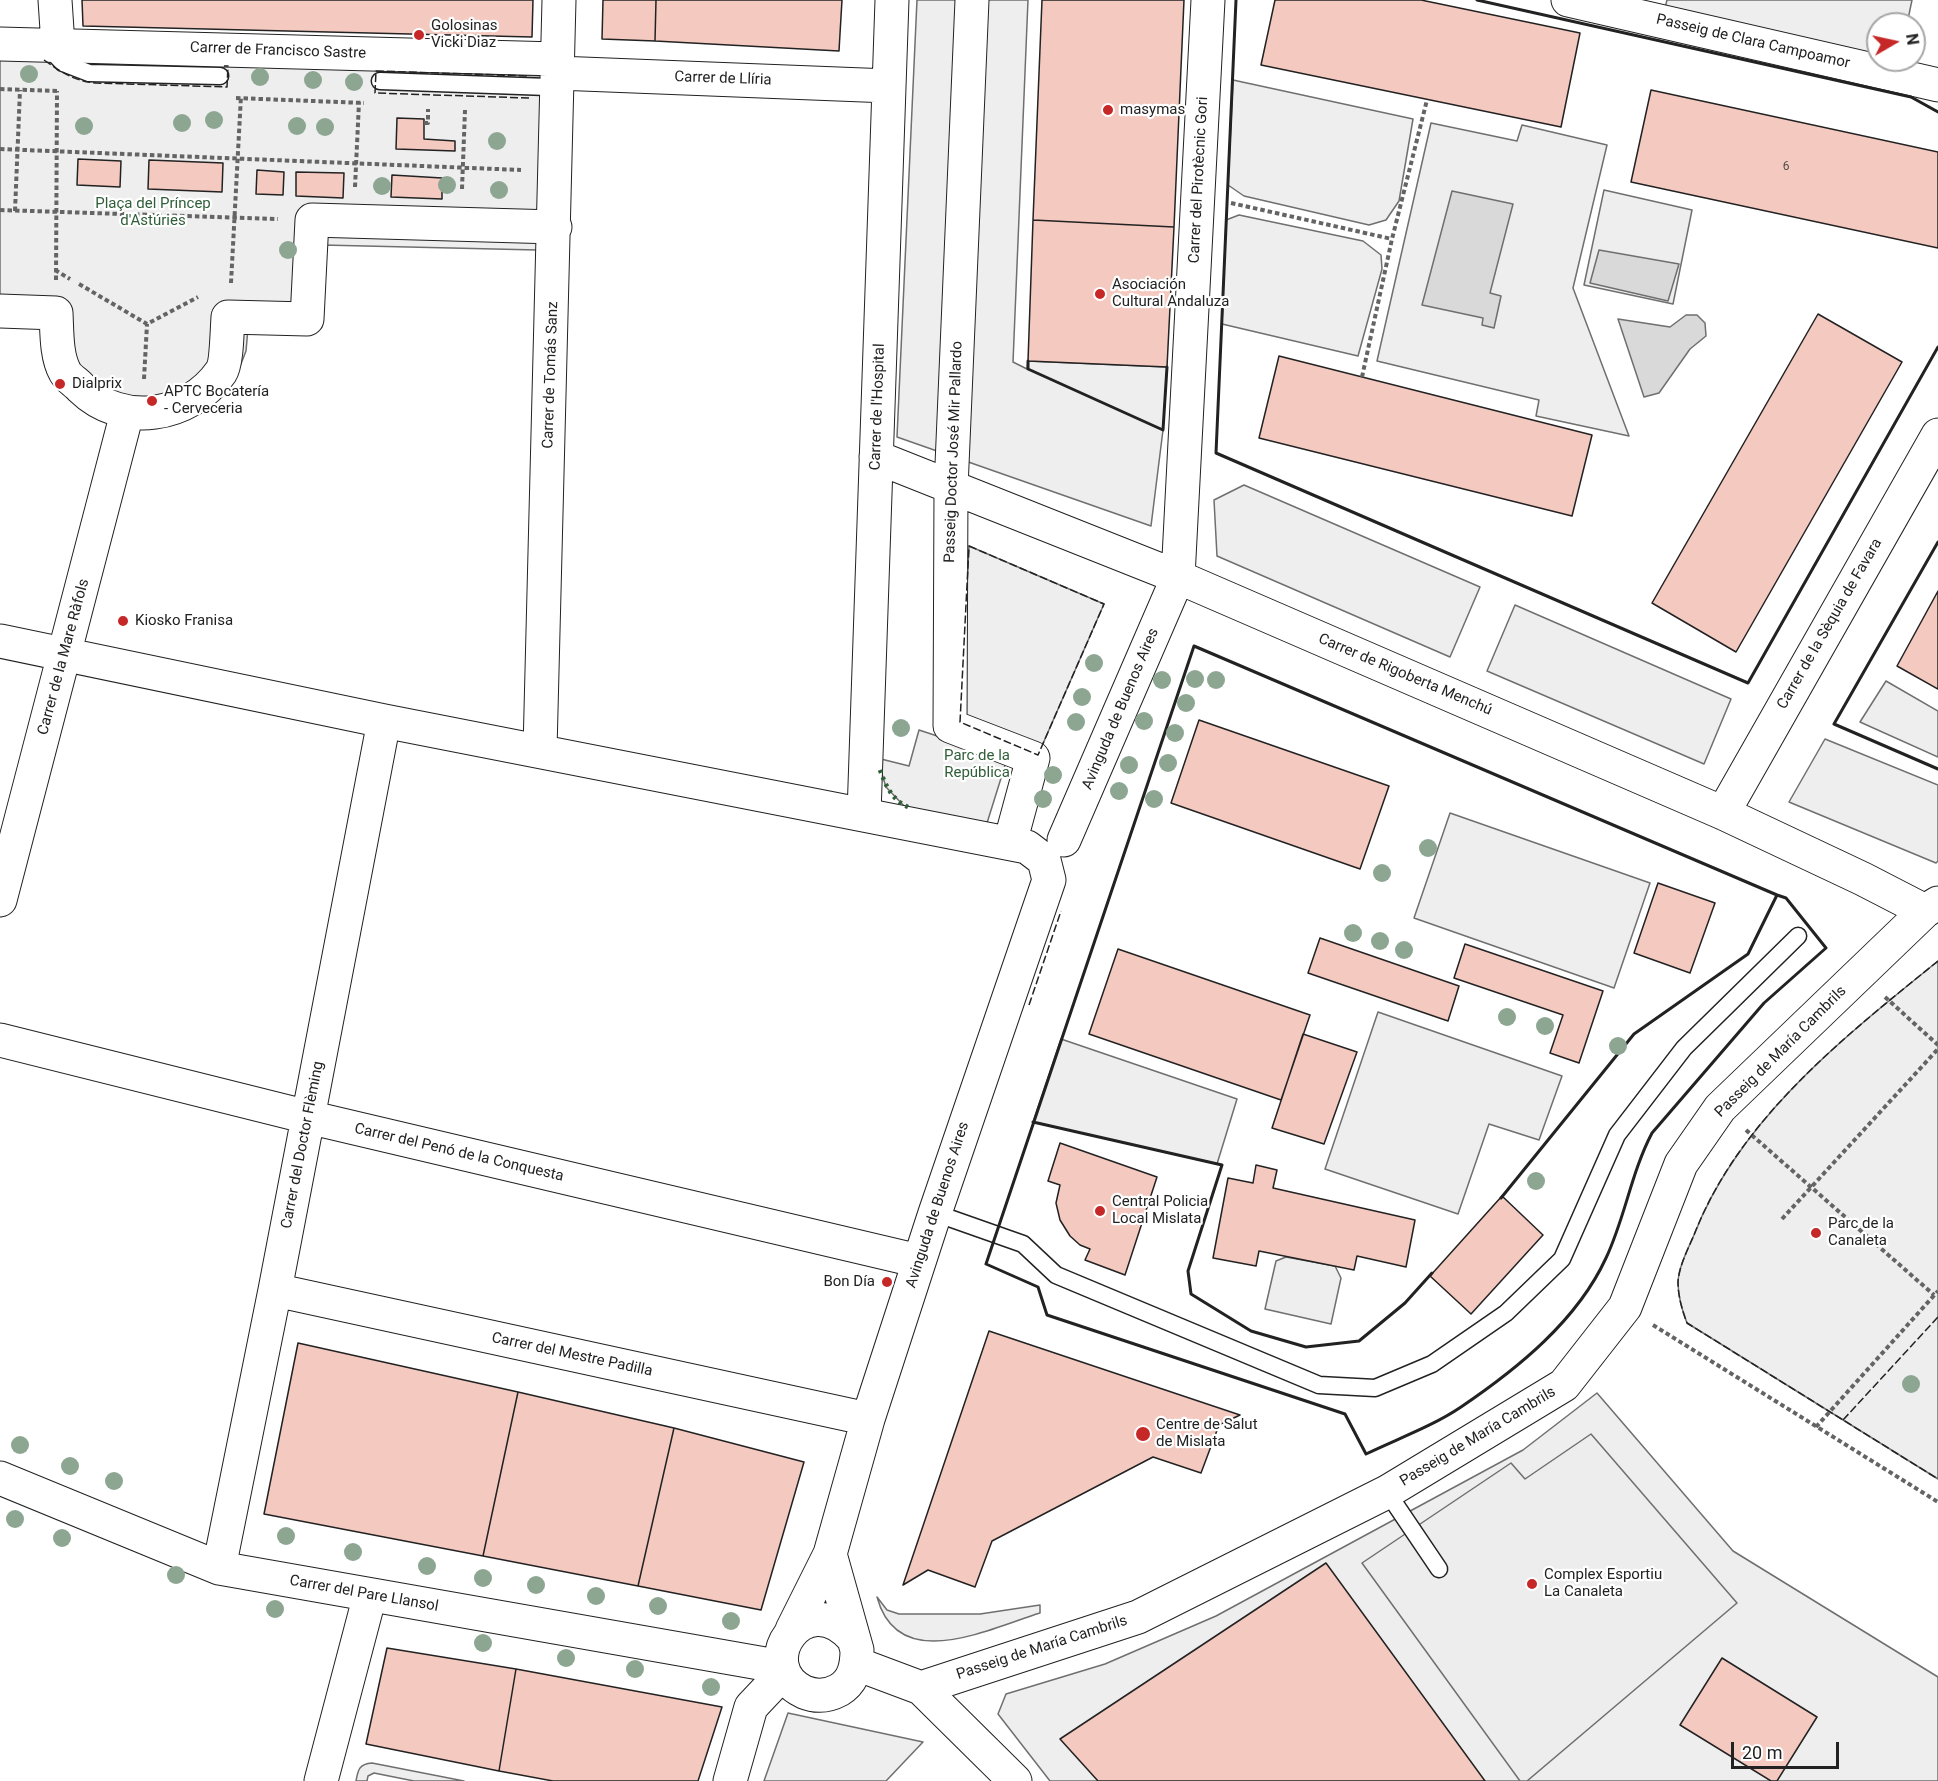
<!DOCTYPE html>
<html>
<head>
<meta charset="utf-8">
<style>
	body { margin:0 }
	#map { position:relative; width:1938px; height:1781px; overflow:hidden; background:#fff; font-family:Roboto,sans-serif }
	canvas { display:block }
	.north { position:absolute; left:1866px; top:12px; width:60px; height:60px; box-sizing:border-box; background:#fff; border:2px solid #a7a7a7; border-radius:50%; rotate:81deg; font-size:16px; font-weight:700; line-height:24px; text-align:center; color:#222 }
	.north::after { content:''; display:block; margin:auto; width:21px; height:27px; background:#c62828; clip-path:polygon(50% 0,100% 100%,50% 72%,0 100%) }
	.scale { position:absolute; left:1731px; top:1742px; width:108px; height:27px; box-sizing:border-box; border:3px solid #222; border-top:0; padding-left:8px; font-size:18px; line-height:21px; white-space:nowrap; color:#222; -webkit-text-stroke:4px #fff; paint-order:stroke }
</style>
</head>
<body>
<div id="map">
<canvas width="1938" height="1781"></canvas>
<div class="north">N</div>
<div class="scale">20 m</div>
</div>
<script>
const g = document.querySelector('canvas').getContext('2d');
g.lineJoin = 'round';
function fill(path, color) { g.fillStyle = color; g.fill(path, 'evenodd'); }
function strokePath(path, color, width, dash) { g.strokeStyle = color; g.lineWidth = width; g.lineCap = dash ? 'butt' : 'round'; g.setLineDash(dash || []); g.stroke(path); }
function write(font, color, halo, rows, align = 'center') {
  g.font = font + ' Roboto,sans-serif'; g.lineWidth = 4.5; g.setLineDash([]); g.textBaseline = 'middle'; g.strokeStyle = halo; g.fillStyle = color; for (const [text, x, y, turn = 0] of rows) {
    g.save(); g.translate(x, y); g.rotate((+turn || 0) * Math.PI / 180); g.textAlign = isNaN(turn) ? turn : align; if (halo) g.strokeText(text, 0, 0); g.fillText(text, 0, 0); g.restore();
  }
}
const green = new Path2D(`
	M917,0H1028L1013,362L1027,369L1028,361L1167,367L1163,430L1151,526L897,437Z
	M1667,0H1912L1907,24H1878V60L1665,8Z
	M0,58L543,76L537,250L322,245L316,329L248,328L246,351L237,374L109,418L51,322L0,320Z
	M1233,80L1413,119L1399,201L1386,220L1369,225L1244,196L1228,185Z
	M1431,123L1517,141L1522,125L1607,145L1573,288L1629,436L1536,416L1539,400L1377,361Z
	M1604,190L1692,210L1673,304L1584,285Z
	M1239,215L1363,241L1381,255L1382,269L1358,356L1222,324L1226,220Z
	M1244,485L1480,587L1450,657L1217,556L1214,500Z
	M969,546L1104,604L1038,755L960,722Z
	M1515,605L1731,699L1704,764L1487,671Z
	M1886,681L1938,711V757L1860,722Z
	M919,730L1007,759L987,823L905,807L886,787L877,758L909,766Z
	M1825,739L1938,785V861L1936,863L1789,802Z
	M1450,813L1650,883L1614,988L1414,918Z
	M1938,961V1479L1687,1323C1682,1310 1678,1296 1678,1282C1679,1266 1688,1249 1694,1235C1739,1119 1844,1037 1938,961Z
	M1378,1012L1562,1076L1539,1140L1489,1124L1458,1214L1325,1169Z
	M1061,1039L1237,1099L1217,1164L1033,1122Z
	M1286,1257L1335,1266L1341,1278L1331,1324L1265,1309L1276,1261Z
	M1597,1393L1733,1551L1938,1677V1781H1050L998,1714L1006,1694L1105,1664L1216,1616L1523,1450Z
	M877,1597L887,1610L899,1614H980L1040,1605V1613C988,1629 898,1675 877,1597Z
	M788,1713L923,1742L886,1781H764Z
	M372,1763L464,1781H414L374,1773L368,1776L367,1781H356C358,1770 359,1764 372,1763Z`);
fill(green, '#eee');
strokePath(green, '#6f6f6f', 1.5);
const parking = new Path2D(`
	M1591,1434L1737,1603L1527,1781H1520L1362,1563L1511,1463L1525,1479Z`);
fill(parking, '#ededed');
strokePath(parking, '#6f6f6f', 1.5);
const water = new Path2D(`
	M1452,191L1513,204L1490,293L1501,296L1494,328L1482,325L1483,318L1422,305Z
	M1599,250L1679,264L1668,301L1590,283Z
	M1686,315H1697L1705,323L1706,336L1690,349L1659,393L1644,397L1618,319L1670,327Z`);
fill(water, '#d9d9d9');
strokePath(water, '#6f6f6f', 1.5);
const building = new Path2D(`
	M82,0H533L532,37L83,26Z
	M603,0H656L655,41L602,39Z
	M656,0H842L839,51L655,41Z
	M1042,0H1184L1174,227L1033,220Z
	M1275,0H1421L1580,33L1561,127L1261,65Z
	M1651,90L1938,152V248L1631,182Z
	M397,118L424,119V139L455,141V151L396,149Z
	M78,159L121,161L120,187L77,185Z
	M149,160L223,163L222,192L148,189Z
	M257,170L284,172L283,195L256,194Z
	M296,172L344,173L343,198L296,196Z
	M392,175L442,178V199L391,197Z
	M1033,220L1174,227L1167,367L1028,361Z
	M1818,314L1902,362L1736,652L1652,603Z
	M1279,356L1592,435L1572,516L1259,438Z
	M1938,591V689L1897,666Z
	M1199,720L1389,786L1360,869L1171,803Z
	M1658,883L1715,903L1690,973L1634,953Z
	M1320,938L1459,986L1448,1021L1308,973Z
	M1465,944L1603,991L1579,1063L1550,1053L1563,1015L1454,978Z
	M1118,949L1310,1015L1281,1100L1089,1034Z
	M1303,1034L1357,1052L1324,1144L1272,1128Z
	M1060,1143L1157,1177L1125,1275L1085,1260L1090,1249L1080,1245L1070,1236L1060,1220L1056,1203L1060,1185L1048,1181Z
	M1256,1165L1277,1170L1273,1188L1415,1220L1406,1267L1357,1256L1354,1270L1259,1251L1256,1266L1213,1258L1228,1178L1253,1183Z
	M1502,1196L1543,1235L1471,1314L1430,1276Z
	M989,1331L1240,1415L1219,1425L1201,1473L1153,1457L992,1541L975,1587L928,1570L903,1585Z
	M298,1343L518,1392L483,1556L264,1514Z
	M518,1392L674,1428L638,1586L483,1556Z
	M674,1428L804,1462L761,1610L638,1586Z
	M1326,1563L1485,1781H1098L1060,1739Z
	M387,1648L516,1669L499,1771L366,1744Z
	M1722,1658L1817,1717L1777,1781H1771L1680,1725Z
	M516,1669L722,1707L698,1781H553L499,1771Z`);
fill(building, '#f3c9c0');
strokePath(building, '#222', 1.5);
const lane = new Path2D(`
	M47,46L63,63L89,73L220,76
	M380,81L548,87L556,74
	M935,1213L1023,1244L1056,1275L1319,1385L1375,1388L1432,1364L1506,1313L1562,1259L1617,1135L1684,1048L1798,936
	M1387,1492L1439,1569`);
const street = new Path2D(`
	M55,0L58,45
	M972,0L951,488L950,726L1033,758L1010,843
	M1568,0L1938,85
	M0,44L557,59
	M557,73L889,86
	M0,311L56,313C57,331 56,356 65,372C68,378 77,383 81,388C122,428 189,418 221,372C227,363 227,329 228,317L307,319L312,220L555,227
	M876,457L1178,577L1723,813L1863,879L1925,911
	M0,641L384,721L1027,847L1044,860L1049,880L935,1213L868,1419L830,1554L792,1630
	M540,750L559,0
	M1723,813L1938,435
	M864,814L892,0
	M1064,840L1178,577L1208,0
	M0,900L127,413
	M0,1040L308,1117L919,1261
	M275,1290L868,1419
	M0,1478L219,1568L782,1667
	M830,1554L857,1650C857,1666 854,1681 839,1690C828,1696 816,1697 804,1692C750,1666 804,1584 852,1637
	M219,1568L275,1290L384,721
	M857,1664L921,1688L1015,1781
	M921,1688L1138,1617L1387,1492L1564,1385L1625,1307L1681,1164L1720,1108L1925,911L1938,903
	M321,1781L370,1595
	M730,1781L751,1707L784,1672`);
strokePath(lane, '#222', 19);
strokePath(street, '#222', 35);
strokePath(new Path2D(`
	M0,89L58,91
	M236,98L364,103
	M424,123H428V109
	M0,149L521,170
	M355,187L359,102
	M462,189L465,110
	M1231,203L1392,239
	M0,210L278,219
	M15,211L20,90
	M55,270L70,279
	M56,280L57,91
	M231,283L241,96
	M79,284L147,324L198,297
	M1362,377L1392,239L1427,100
	M144,379L147,324
	M1885,997L1938,1045
	M1746,1130L1934,1295
	M1782,1219L1938,1049
	M1653,1325L1938,1502
	M1816,1427L1938,1291`), '#646464', 4, [4.5, 3]);
strokePath(lane, '#fff', 16);
strokePath(street, '#fff', 33);
strokePath(new Path2D(`
	M880,770C886,786 892,800 908,807`), '#2f5e38', 4.5, [3, 4.5]);
strokePath(new Path2D(`
	M44,60C61,72 74,81 96,83L227,87L228,66H224
	M529,98L375,93L376,71L530,76
	M969,546L1104,604L1038,755L960,722Z
	M1938,961C1844,1037 1739,1119 1694,1235C1688,1249 1679,1266 1678,1282C1678,1296 1682,1310 1687,1323L1938,1479
	M1029,1005L1061,911
	M1843,1420L1938,1317`), '#222', 1.5, [8, 3]);
strokePath(new Path2D(`
	M1236,0L1216,453L1748,683L1938,347
	M1477,0L1911,97L1938,112
	M1028,361V369L1163,430L1167,367
	M1938,542L1834,724L1938,769
	M1033,1122L1222,1165L1188,1271L1191,1294L1251,1331L1306,1347L1359,1341L1405,1303L1432,1273
	M1501,1198L1634,1034L1748,954L1777,895L1786,898L1826,948L1764,1003L1652,1133C1631,1173 1625,1218 1606,1258C1577,1321 1517,1369 1461,1407C1433,1426 1397,1439 1366,1454L1345,1414L1047,1315L1038,1287L986,1264L1194,646L1777,895`), '#222', 3);
g.fillStyle = '#8da692';
for (const [x, y] of [
	[29,74],
	[260,77],
	[313,80],
	[354,82],
	[214,120],
	[182,123],
	[84,126],
	[297,126],
	[325,127],
	[497,141],
	[447,185],
	[382,186],
	[499,190],
	[288,250],
	[1094,663],
	[1195,679],
	[1162,680],
	[1216,680],
	[1082,697],
	[1186,703],
	[1144,721],
	[1076,722],
	[901,728],
	[1175,733],
	[1168,763],
	[1129,765],
	[1053,775],
	[1119,791],
	[1043,799],
	[1154,799],
	[1428,848],
	[1382,873],
	[1353,933],
	[1380,941],
	[1404,950],
	[1507,1017],
	[1545,1026],
	[1618,1046],
	[1536,1181],
	[1911,1384],
	[20,1445],
	[70,1466],
	[114,1481],
	[15,1519],
	[286,1536],
	[62,1538],
	[353,1552],
	[427,1566],
	[176,1575],
	[483,1578],
	[536,1585],
	[596,1596],
	[658,1606],
	[275,1609],
	[731,1621],
	[483,1643],
	[566,1658],
	[635,1669],
	[711,1687]
]) { g.beginPath(); g.arc(x, y, 9, 0, 2 * Math.PI); g.fill(); }
for (const [x, y, r, color] of [
	[419,35,6,"#c62828"],
	[1108,110,6,"#c62828"],
	[1100,294,6,"#c62828"],
	[60,384,6,"#c62828"],
	[152,401,6,"#c62828"],
	[123,621,6,"#c62828"],
	[1100,1211,6,"#c62828"],
	[1816,1233,6,"#c62828"],
	[887,1282,6,"#c62828"],
	[1143,1434,8,"#c62828"],
	[1532,1584,6,"#c62828"]
]) { const dot = new Path2D(); dot.arc(x, y, r, 0, 2 * Math.PI); g.fillStyle = color; g.fill(dot); strokePath(dot, '#fff', 2); }
write('12px', '#564c4a', null, [
	["6",1786,167]
]);
write('15px', '#222', '#fff', [
	["Golosinas",431,26],
	["Vicki Diaz",431,43],
	["masymas",1120,110],
	["Asociación",1112,285],
	["Cultural Andaluza",1112,302],
	["Dialprix",72,384],
	["APTC Bocatería",164,392],
	["- Cerveceria",164,409],
	["Kiosko Franisa",135,621],
	["Central Policia",1112,1202],
	["Local Mislata",1112,1219],
	["Parc de la",1828,1224],
	["Canaleta",1828,1241],
	["Bon Día",875,1282,"right"],
	["Centre de Salut",1156,1425],
	["de Mislata",1156,1442],
	["Complex Esportiu",1544,1575],
	["La Canaleta",1544,1592]
], 'left');
write('15px', '#222', '#fff', [
	["Passeig de Clara Campoamor",1753,42,13],
	["Carrer de Francisco Sastre",278,51,2],
	["Carrer de Llíria",723,79,2],
	["Carrer del Pirotècnic Gori",1199,180,-87],
	["Carrer de Tomás Sanz",551,375,-88],
	["Carrer de l'Hospital",878,407,-88],
	["Passeig Doctor José Mir Pallardo",954,452,-88],
	["Carrer de la Sèquia de Favara",1830,624,-60],
	["Carrer de la Mare Ràfols",64,657,-75],
	["Carrer de Rigoberta Menchú",1405,675,23],
	["Avinguda de Buenos Aires",1121,709,-67],
	["Passeig de María Cambrils",1781,1052,-45],
	["Carrer del Doctor Flèming",303,1145,-79],
	["Carrer del Penó de la Conquesta",459,1153,13],
	["Avinguda de Buenos Aires",938,1205,-72],
	["Carrer del Mestre Padilla",572,1355,12],
	["Passeig de María Cambrils",1478,1437,-31],
	["Carrer del Pare Llansol",364,1594,10],
	["Passeig de María Cambrils",1042,1648,-18]
]);
write('15px', '#2f5e38', '#fff', [
	["Plaça del Príncep",153,204],
	["d'Astúries",153,221],
	["Parc de la",977,756],
	["República",977,773]
]);
</script>
</body>
</html>
